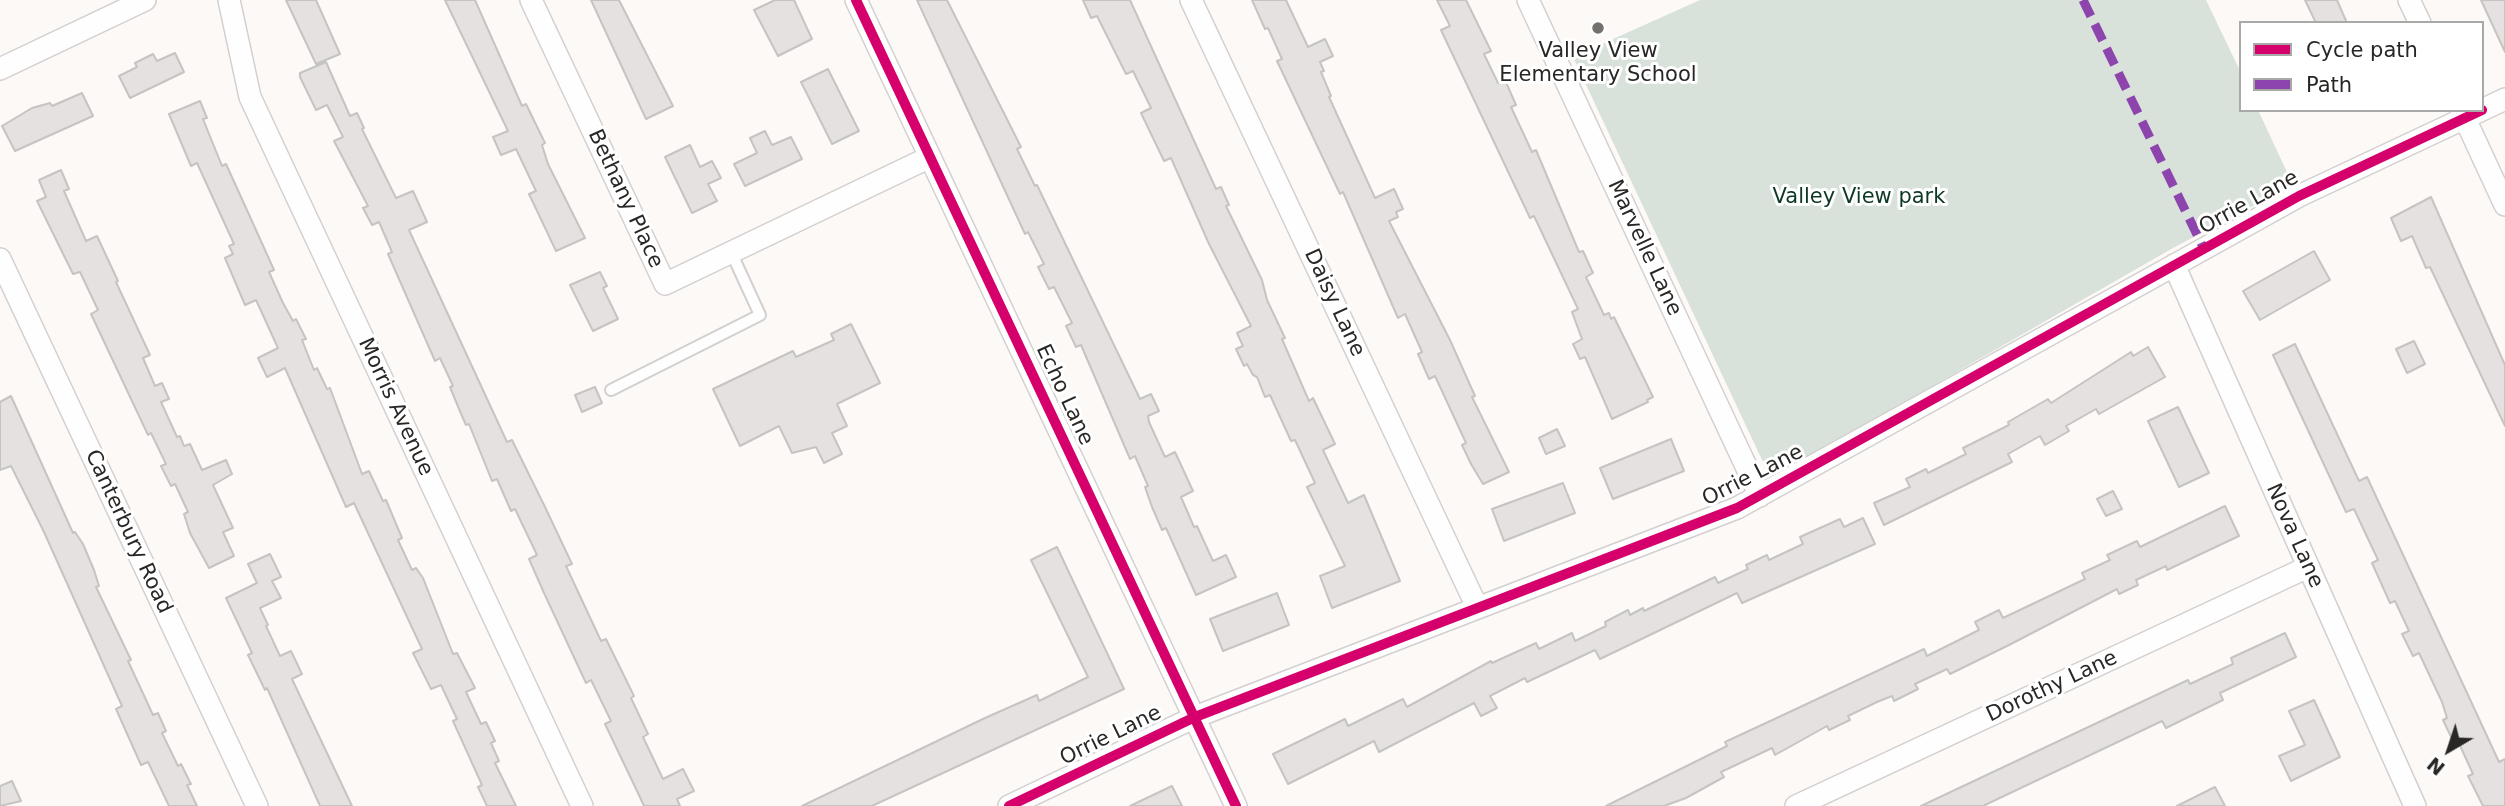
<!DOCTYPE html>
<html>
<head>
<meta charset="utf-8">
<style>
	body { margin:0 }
	#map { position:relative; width:2505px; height:806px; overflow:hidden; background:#fcf9f7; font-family:"DejaVu Sans",sans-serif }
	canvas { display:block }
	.legend { position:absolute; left:2239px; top:21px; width:245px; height:91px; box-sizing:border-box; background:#fff; border:2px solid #a9a9a8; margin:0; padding:9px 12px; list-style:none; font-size:21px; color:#292725 }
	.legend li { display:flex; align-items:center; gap:14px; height:35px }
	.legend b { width:35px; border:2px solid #a9a9a8 }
	.north { position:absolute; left:2414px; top:715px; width:70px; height:70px; -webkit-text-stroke:5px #fff; paint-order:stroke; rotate:219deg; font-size:19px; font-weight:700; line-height:28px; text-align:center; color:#292725 }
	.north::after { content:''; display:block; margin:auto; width:24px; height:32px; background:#292725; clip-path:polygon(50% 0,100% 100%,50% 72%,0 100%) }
</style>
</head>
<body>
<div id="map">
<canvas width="2505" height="806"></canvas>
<ul class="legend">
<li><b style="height:9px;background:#d6006c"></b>Cycle path</li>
<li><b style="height:9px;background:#8e44ad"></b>Path</li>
</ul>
<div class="north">N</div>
</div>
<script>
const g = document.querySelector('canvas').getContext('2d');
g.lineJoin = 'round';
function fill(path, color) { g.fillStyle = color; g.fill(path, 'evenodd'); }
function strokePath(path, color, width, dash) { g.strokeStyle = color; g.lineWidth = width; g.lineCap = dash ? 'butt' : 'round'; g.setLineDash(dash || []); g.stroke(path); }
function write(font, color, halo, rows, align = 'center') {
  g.font = font + ' "DejaVu Sans",sans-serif'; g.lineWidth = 6; g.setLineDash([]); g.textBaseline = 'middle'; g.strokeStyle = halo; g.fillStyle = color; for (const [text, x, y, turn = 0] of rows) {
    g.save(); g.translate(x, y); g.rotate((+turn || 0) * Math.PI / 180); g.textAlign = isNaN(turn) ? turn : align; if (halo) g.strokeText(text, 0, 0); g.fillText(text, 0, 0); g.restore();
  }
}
fill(new Path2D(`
	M1700,0H2206L2241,73V110H2258L2293,185L2173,248L1784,471L1772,470L1762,460L1573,57Z`), '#d8e1da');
const building = new Path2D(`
	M286,0H316L340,54L316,64Z
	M445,0H475L522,106L526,104L545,143L542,145L548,164L585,238L556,251L529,194L536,191L516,149L501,155L493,137L508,131Z
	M591,0H619L673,106L646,119Z
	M775,0H794L812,39L778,56L754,10Z
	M917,0H947L1021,147L1017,149L1035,186L1037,185L1140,399L1151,394L1159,411L1148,416L1149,422L1165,457L1175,452L1193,491L1181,497L1194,527L1197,526L1213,561L1226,555L1236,577L1196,595L1166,528L1162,530L1152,507L1145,487L1148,486L1135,456L1130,459L1081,345L1076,347L1066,326L1072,323L1054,287L1049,289L1038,267L1044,264L1028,232L1025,234Z
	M1083,0H1130L1216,189L1221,187L1229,205L1226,206L1262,280L1267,300L1285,338L1282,339L1309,401L1313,398L1335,444L1323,450L1348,503L1364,495L1400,581L1332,608L1320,576L1345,566L1307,487L1315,483L1295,440L1291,441L1270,395L1265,397L1257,377L1253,375L1247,364L1244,366L1236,349L1243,346L1237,333L1251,326L1209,244L1171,158L1164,161L1141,113L1151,108L1133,71L1126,74L1097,16L1091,18Z
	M1252,0H1286L1308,47L1325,39L1333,56L1320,62L1324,71L1321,72L1331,96L1329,97L1375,198L1394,189L1403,209L1396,212L1398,217L1389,221L1450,340L1475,396L1472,397L1509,472L1483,484L1471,464L1462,445L1466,443L1435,376L1429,379L1418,354L1422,352L1405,314L1398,318L1343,192L1340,194L1277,61L1282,59L1268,28L1265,29Z
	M1437,0H1466L1491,51L1484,54L1498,83L1505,80L1516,105L1511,107L1532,152L1536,150L1579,252L1583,251L1593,273L1586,277L1604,315L1609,313L1611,319L1614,317L1653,397L1647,400L1648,402L1612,419L1585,357L1580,359L1573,344L1582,339L1572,312L1578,309L1534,216L1530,218L1441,30L1450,26Z
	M2305,0H2337L2347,23H2316Z
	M2481,0H2505V52Z
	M175,53L184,72L130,98L119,76L137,67L135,63L153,54L157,61Z
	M326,62L350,116L357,113L364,128L362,129L396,198L413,191L427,222L409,230L507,442L512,440L545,507L572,564L566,566L601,641L606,639L634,696L631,698L648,734L643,737L663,779L683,769L694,791L677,799L680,806H644L637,791L605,724L611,721L591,680L586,683L544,593L529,559L537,555L515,509L511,511L497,479L492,481L469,424L466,425L459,409L450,387L453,386L440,358L435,361L388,254L392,252L379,222L372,225L363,208L368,206L334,141L343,137L327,105L316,110L300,77V73Z
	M828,69L859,131L832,144L801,82Z
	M82,93L93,116L15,151L2,126L32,108L50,103L52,106Z
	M200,101L207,118L203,119L222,166L226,164L251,219L274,270L269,272L283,303L293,321L296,319L306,339L302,340L314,370L317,368L327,389L330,388L362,474L369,471L383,501L386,500L402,538L398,540L412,570L416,568L423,578L453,654L457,653L475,688L466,692L481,724L486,722L495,741L491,743L499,761L495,763L516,806H487L478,787L482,785L453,721L457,719L441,685L431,689L413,653L422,649L354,503L346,507L285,368L267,377L258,358L278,348L256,300L245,305L225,258L233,254L229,246L234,244L197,163L191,166L169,114Z
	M765,131L772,145L791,137L802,159L745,186L734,164L757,153L750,138Z
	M690,145L700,167L712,161L721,178L708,184L717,201L692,213L665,157Z
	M61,170L69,189L64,191L86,241L97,236L118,281L116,282L150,355L143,358L155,386L162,383L169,399L161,402L177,437L180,436L184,446L190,444L202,470L226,460L232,474L213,485L233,528L223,532L234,556L209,568L190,533L184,514L188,512L175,484L171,486L161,466L166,464L151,433L148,435L91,314L98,310L80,272L73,274L37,201L46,197L39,180Z
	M2431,197L2505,365V426L2430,267L2426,268L2412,236L2401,241L2391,218Z
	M2314,251L2330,280L2260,320L2243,291Z
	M600,272L607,286L603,288L618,319L593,331L570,285Z
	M851,324L880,383L837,404L847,426L832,433L842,454L824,463L816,447L792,453L779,426L740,446L713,389L793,351L796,357L834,340L831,334Z
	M2414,341L2425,364L2407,373L2396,349Z
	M2295,344L2359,481L2367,477L2499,762L2505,759V806H2483L2468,776L2473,774L2457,739L2453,741L2443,720L2447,718L2442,702L2419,653L2413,656L2402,634L2409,631L2395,601L2390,603L2372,563L2378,560L2354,509L2346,512L2273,355Z
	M2148,347L2165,377L2099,414L2096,409L2066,426L2069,431L2045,445L2040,436L2008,454L2012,462L1884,525L1874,503L1910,487L1906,479L1926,469L1928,473L1966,454L1963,448L2009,425L2008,422L2048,399L2051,403L2131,352L2133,356Z
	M595,387L602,403L582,412L575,395Z
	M11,396L73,533L75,532L83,544L94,570L99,586L96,587L131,660L128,661L153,715L158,713L166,731L162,733L178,766L181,764L191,784L187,785L197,806H169L148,762L141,765L116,709L122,706L44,532L11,466L0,470V402Z
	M2178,407L2209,473L2179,487L2148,421Z
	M1557,429L1565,446L1546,454L1539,438Z
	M1671,439L1684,471L1613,499L1600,468Z
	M1563,483L1575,513L1504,541L1492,509Z
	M2113,491L2122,509L2106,516L2097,499Z
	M2225,506L2239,536L2167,570L2166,566L2136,580L2138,585L2119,594L2117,589L2009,645L1950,674L1947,669L1915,684L1918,689L1894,701L1892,696L1877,702L1848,716L1850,720L1829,730L1827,726L1775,755L1772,748L1721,772L1724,777L1686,798L1664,806H1606L1727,746L1725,742L1781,716L1924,649L1927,656L1979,630L1975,622L1999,610L2003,618L2085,579L2082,573L2110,560L2107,555L2137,541L2140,547Z
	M1863,518L1875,544L1742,603L1737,593L1600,659L1595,650L1527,682L1525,678L1490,696L1497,708L1481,716L1474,703L1379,752L1374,741L1288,784L1273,754L1345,719L1348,726L1403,699L1407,707L1491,661L1492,663L1536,643L1539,649L1572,633L1575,641L1606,626L1605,622L1628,610L1630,615L1643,608L1644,611L1715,577L1718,583L1748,569L1746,565L1767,555L1769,560L1803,544L1800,537L1840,519L1844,527Z
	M1057,547L1124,689L872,806H802L985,718L1037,695L1039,701L1088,677L1031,560Z
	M270,554L281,577L272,581L281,598L260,608L268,625L266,626L280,656L291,651L302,674L292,679L352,806H320L267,688L265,690L248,655L252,653L226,598L257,583L248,564Z
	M1277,593L1289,625L1223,651L1210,619Z
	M2285,633L2296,657L2220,693L2223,700L2166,728L2162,721L1983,806H1921L2188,680L2190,684L2233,664L2231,658Z
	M2314,700L2340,757L2291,781L2279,756L2305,745L2289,711Z
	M12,781L21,801L0,806V786Z
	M1172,786L1182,806H1130Z
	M2215,787L2225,806H2177Z`);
fill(building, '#e4e1e0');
strokePath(building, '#c6c4c2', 2);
const lane = new Path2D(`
	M611,390L760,315L731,252`);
const street = new Path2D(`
	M229,0L250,97L582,806
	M531,0L665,284L930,157
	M856,0L1236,806
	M1191,0L1477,607
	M1528,0L1760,496
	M2409,0L2420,23
	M0,69L145,0
	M2461,110L2505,205
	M2482,110L2505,99
	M0,259L257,806
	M2174,265L2415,806
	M1009,806L1195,717L1737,508L2299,196L2482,110
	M1796,806L2308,567`);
strokePath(lane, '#d3d0cf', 14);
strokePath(street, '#d3d0cf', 24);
strokePath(lane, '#fffefe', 10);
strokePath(street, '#fffefe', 21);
strokePath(new Path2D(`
	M2083,0L2204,249`), '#8e44ad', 9, [18, 9]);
strokePath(new Path2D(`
	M856,0L1236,806
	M1009,806L1195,717L1737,508L2299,196L2482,110`), '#d6006c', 10);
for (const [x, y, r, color] of [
	[1598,28,7,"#73706e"]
]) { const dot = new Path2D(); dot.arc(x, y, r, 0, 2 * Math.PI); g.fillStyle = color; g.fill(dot); strokePath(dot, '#fff', 2.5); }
write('21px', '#292725', '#fff', [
	["Valley View",1598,52],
	["Elementary School",1598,76]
]);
write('21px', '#0e3826', '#fff', [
	["Valley View park",1859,198]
]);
write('21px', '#292725', '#fff', [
	["Bethany Place",625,199,65],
	["Orrie Lane",2249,203,-29],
	["Marvelle Lane",1644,248,65],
	["Daisy Lane",1334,303,65],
	["Echo Lane",1064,395,65],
	["Morris Avenue",395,407,65],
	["Orrie Lane",1753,476,-27],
	["Canterbury Road",128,532,65],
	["Nova Lane",2294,536,66],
	["Dorothy Lane",2052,687,-25],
	["Orrie Lane",1111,736,-26]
]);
</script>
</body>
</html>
